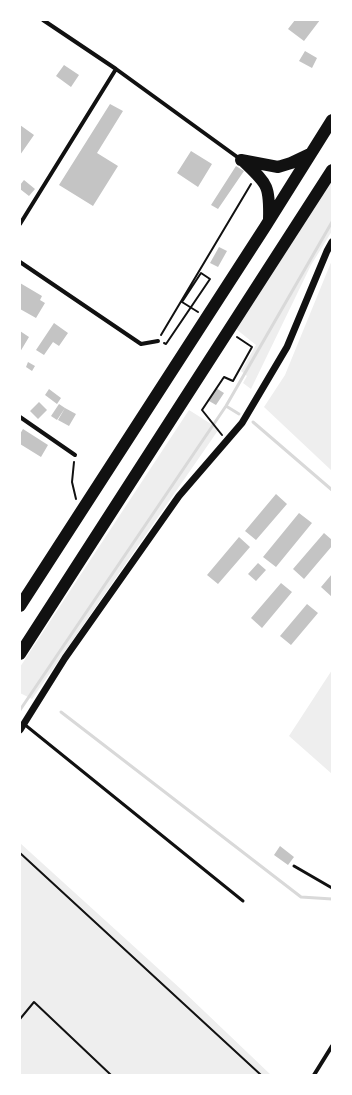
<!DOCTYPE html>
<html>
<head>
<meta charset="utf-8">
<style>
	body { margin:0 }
	#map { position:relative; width:352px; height:1095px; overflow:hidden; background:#fff; font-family:Spectral,serif }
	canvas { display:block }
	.frame { position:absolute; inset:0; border:21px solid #fff; pointer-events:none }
</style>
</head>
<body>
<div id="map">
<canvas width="352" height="1095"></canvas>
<div class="frame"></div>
</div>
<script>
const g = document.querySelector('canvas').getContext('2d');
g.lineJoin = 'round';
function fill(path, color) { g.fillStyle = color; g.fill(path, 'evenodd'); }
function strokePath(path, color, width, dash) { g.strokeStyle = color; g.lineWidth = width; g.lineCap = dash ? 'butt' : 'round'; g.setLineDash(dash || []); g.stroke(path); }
fill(new Path2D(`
	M332,181V231L311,265L251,389L243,383L247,376L241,371L256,345L236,329Z
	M332,260V471L264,407L285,375Z
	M189,410L219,429L32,699L20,693V667Z
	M332,670V774L289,736Z
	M20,843L183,991L271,1075H20Z`), '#eee');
strokePath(new Path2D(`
	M226,406L239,414
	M253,422L332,490
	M20,710L226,406L332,222
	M61,712L301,897L332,899`), '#d9d9d9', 3);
fill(new Path2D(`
	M295,20H320L304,41L288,29Z
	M305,51L317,58L312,68L299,61Z
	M64,65L79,75L71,87L56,76Z
	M110,104L123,111L97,153L118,166L93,206L59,185Z
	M20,125L34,135L20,155Z
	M191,151L212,164L198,187L177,173Z
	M236,166L244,171L218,209L211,205Z
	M24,180L35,189L29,196L20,189V185Z
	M219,247L227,251L218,267L210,263Z
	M20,283L42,296L40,300L45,303L36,318L20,309Z
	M54,323L68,333L59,346L53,342L44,355L36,350Z
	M20,331L29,337L20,352Z
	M28,362L35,366L32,371L26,367Z
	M216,388L224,393L216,405L209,401Z
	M49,389L61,398L57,404L45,395Z
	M39,402L47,410L38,419L30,411Z
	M59,404L65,408L57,420L51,416Z
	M65,408L76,414L69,426L58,420Z
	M23,429L48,445L41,457L20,444V434Z
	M276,494L287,504L256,540L245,531Z
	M299,513L312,523L276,567L263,557Z
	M324,533L332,540V546L304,579L293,569Z
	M239,537L250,547L218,584L207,575Z
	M258,563L266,570L256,581L248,574Z
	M332,574V597L321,587Z
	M281,583L292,592L262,628L251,618Z
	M307,604L318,613L291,645L280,636Z
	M280,846L294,857L288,865L274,855Z`), '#c4c4c4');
strokePath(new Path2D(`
	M161,335L251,184
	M164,343L166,344L210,279L201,273L182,302L198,312
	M222,435L202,410L224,377L233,381L252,347L237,337
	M74,462L72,482L76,499
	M20,853L261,1075
	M20,1019L34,1002L111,1075`), '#111', 2);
strokePath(new Path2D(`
	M24,724L243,901
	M294,866L332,888`), '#111', 3);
strokePath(new Path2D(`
	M43,20L116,69L240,159
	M20,224L116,69
	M20,262L141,344L158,341
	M20,417L75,455
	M314,1075L332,1046`), '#111', 4);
strokePath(new Path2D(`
	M20,730L65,658L179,496L242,423L287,347L327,251L332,242`), '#111', 7);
strokePath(new Path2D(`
	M241,160L278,167L291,163L310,154
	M242,160C267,184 270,184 269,219
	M20,606L265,227L332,120
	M20,654L332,170`), '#111', 12);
</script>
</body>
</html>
